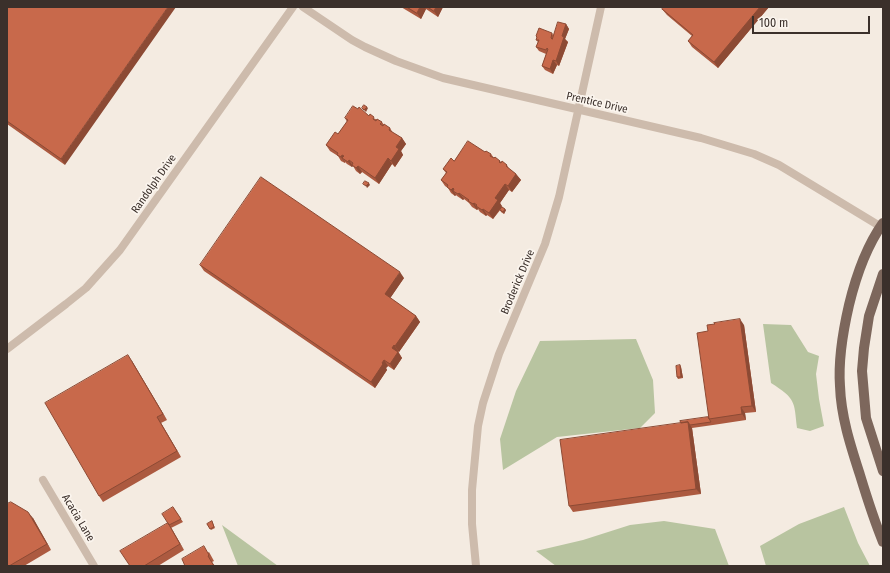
<!DOCTYPE html>
<html>
<head>
<meta charset="utf-8">
<style>
	body { margin:0 }
	#map { position:relative; width:890px; height:573px; overflow:hidden; background:#f4ebe1; font-family:"Fira Sans Condensed",sans-serif }
	canvas { display:block }
	.frame { position:absolute; inset:0; border:8px solid #3b302b; pointer-events:none }
	.scale { position:absolute; left:752px; top:16px; width:118px; height:18px; box-sizing:border-box; border:2px solid #3b302b; border-top:0; padding-left:5px; font-size:12px; line-height:14px; white-space:nowrap; color:#3b302b; -webkit-text-stroke:3px #fbf5ee; paint-order:stroke }
</style>
</head>
<body>
<div id="map">
<canvas width="890" height="573"></canvas>
<div class="frame"></div>
<div class="scale">100 m</div>
</div>
<script>
const g = document.querySelector('canvas').getContext('2d');
g.lineJoin = 'round';
function fill(path, color) { g.fillStyle = color; g.fill(path, 'evenodd'); }
function strokePath(path, color, width, dash) { g.strokeStyle = color; g.lineWidth = width; g.lineCap = dash ? 'butt' : 'round'; g.setLineDash(dash || []); g.stroke(path); }
function write(font, color, halo, rows, align = 'center') {
  g.font = font + ' "Fira Sans Condensed",sans-serif'; g.lineWidth = 3.5; g.setLineDash([]); g.textBaseline = 'middle'; g.strokeStyle = halo; g.fillStyle = color; for (const [text, x, y, turn = 0] of rows) {
    g.save(); g.translate(x, y); g.rotate((+turn || 0) * Math.PI / 180); g.textAlign = isNaN(turn) ? turn : align; if (halo) g.strokeText(text, 0, 0); g.fillText(text, 0, 0); g.restore();
  }
}
fill(new Path2D(`
	M763,324L791,325L808,352L819,356L816,374L819,399L824,426L810,431L797,428C794,401 796,399 771,383Z
	M636,339L653,380L655,413L640,428L557,437L503,470L500,439L516,391L540,341Z
	M844,507L858,543L870,566H766L760,546L799,524Z
	M664,521L715,529L729,566H556L536,551L583,540L630,525Z
	M222,525L278,566H238Z`), '#b8c4a0');
strokePath(new Path2D(`
	M303,7L352,40L365,47L396,61L443,78L701,138L754,154L779,165L883,228
	M7,349L66,304L86,288L120,250L293,7
	M43,480L94,566
	M476,566L472,524V490L478,426L483,403L499,354L545,244L559,197L601,7`), '#cdbbac', 8);
strokePath(new Path2D(`
	M883,223C866,247 856,276 849,305C843,331 838,359 840,386C841,417 851,447 860,475C867,498 874,520 883,542
	M883,274L869,316L864,348L862,371L866,418L883,471`), '#7d675c', 10);
fill(new Path2D(`
	M7,7L65,165L7,124Z
	M401,7H443L438,17L426,9L421,19Z
	M664,7H769L718,68L692,47L688,41L692,36L667,15L662,9Z
	M566,24L569,29L565,39L568,42L559,66L557,65L553,74L545,70L542,66L546,54L539,51L536,47L538,42L536,40L537,38L536,36L552,33L553,35Z
	M369,116L382,122L384,125L390,128L393,133L402,138L406,144L401,151L403,155L395,167L392,164L379,184L362,172L360,174L356,171L353,166L352,167L347,164L345,162V163L341,161L338,156L330,151L326,145L338,134L347,122L345,118Z
	M485,152L491,154L494,158L507,165L509,169L516,174L521,180L512,192L509,190L500,203L502,207L506,210L504,214L501,212L500,210L501,209L493,219L487,215L486,216L480,212L478,209L477,210L472,207L469,203L464,199L463,200L457,196L456,195L455,196L451,193L448,188L445,186L441,180L446,173L443,169L454,161Z
	M200,265L404,278L390,298L416,316L420,322L399,352L398,351L402,358L394,370L388,366L386,368L387,370L375,388L204,271Z
	M744,325L756,412L745,413L746,420L713,425L692,428L701,494L573,512L569,506L681,423L708,417V331Z
	M132,361L167,420L161,423L181,457L103,502L99,496Z
	M680,365L681,367L683,378L678,379L677,377Z
	M173,507L183,522L171,528L184,550L158,566H130L168,523Z
	M33,518L51,550L24,566H7Z
	M212,521L215,528L211,530L207,524Z
	M209,552L214,561L212,562L215,566H185Z`), '#ac5a40');
fill(new Path2D(`
	M168,7H176L65,165L61,159Z
	M420,7H424L426,9L421,19L417,13Z
	M436,7H443L438,17L434,11Z
	M760,7H769L718,68L714,62Z
	M566,24L569,29L565,39L568,42L559,66L556,61L562,36Z
	M553,60L557,65L553,74L550,69Z
	M367,107L368,108L366,112L364,110Z
	M402,138L406,144L401,151L403,155L395,167L391,161L396,147Z
	M342,155L346,160L342,158L345,162V163L341,157Z
	M388,158L392,164L379,184L375,178Z
	M349,160L352,165L353,166L352,167L348,162Z
	M358,166L362,172L360,174L356,168Z
	M516,174L521,180L512,192L508,186Z
	M369,183L370,185L367,188L366,186Z
	M505,184L509,190L500,203L502,206L493,219L489,213L495,198Z
	M453,188L456,192L453,191L456,195L455,196L451,190Z
	M459,193L464,199L463,200L458,194Z
	M474,203L477,208L476,206L478,209L477,210L473,204Z
	M483,209L487,215L486,216L482,210Z
	M505,209L506,210L504,214L503,212Z
	M400,272L404,278L389,300L385,294Z
	M416,316L420,322L399,352L395,346Z
	M740,319L744,325L756,412L752,406Z
	M394,345L398,351L396,354L392,348Z
	M398,352L402,358L394,370L390,364Z
	M128,355L132,361L167,420L163,414Z
	M384,360L388,366L386,368L387,370L375,388L371,382Z
	M680,365L681,367L683,378L681,377Z
	M741,407L745,413L746,420L742,414Z
	M157,417L161,423L181,457L177,451Z
	M688,422L692,428L701,494L696,489Z
	M28,512L33,518L51,550L47,544Z
	M168,523L172,529L184,550L180,544Z`), '#8c4a34');
const building = new Path2D(`
	M7,7H168L61,159L7,121Z
	M407,7H420L417,13Z
	M428,7H436L434,11Z
	M664,7H760L714,62L688,41L693,35L662,9Z
	M558,22L566,24L562,36L564,37L556,61L553,60L550,69L542,66L548,49L547,48L546,50L536,47L539,40H536L537,37L536,36L539,28L552,33L551,38L552,39Z
	M364,105L367,107L364,110L362,108Z
	M353,106L358,109L359,107L369,116L370,114L374,117L373,119L376,121L377,119L382,122L380,124L383,126L384,124L390,128L389,130L402,138L396,147L399,149L391,161L388,158L375,178L358,166L356,168L352,165L353,163L349,160L348,162L342,158L344,156L342,155L341,157L337,155L338,153L326,145L335,132L338,134L348,120L345,118Z
	M468,141L485,152L486,151L491,154L490,156L494,158L495,157L500,161L499,162L501,163L502,161L507,165L506,166L516,174L508,186L505,184L495,198L498,200L489,213L483,209L482,210L476,206L477,205L474,203L473,204L468,201L469,200L459,193L458,194L453,191L454,189L453,188L451,190L447,187L448,185L441,180L447,172L443,169L451,158L454,161Z
	M261,177L400,272L385,294L416,316L395,346L394,345L392,348L398,352L390,364L384,360L382,363L383,364L371,382L200,265Z
	M365,181L369,183L366,186L363,184Z
	M502,207L505,209L503,212L500,210Z
	M740,319L752,406L741,407L742,414L709,419L697,333L708,331L707,325L715,324L714,323Z
	M128,355L163,414L157,417L177,451L99,496L45,403Z
	M680,365L681,377H677L676,366Z
	M708,417L711,422L690,425L688,422L681,423L680,421Z
	M688,422L696,489L569,506L560,440Z
	M11,502L28,512L47,544L9,566H7V504Z
	M173,507L181,519L169,525L162,514Z
	M212,521L214,527L210,529L207,524Z
	M168,523L180,544L144,566H130L120,551Z
	M204,546L209,555L208,556L214,566H185L182,559Z`);
fill(building, '#c8694b');
strokePath(building, '#8c4a34', 1);
write('11px', '#3b302b', '#fbf5ee', [
	["Prentice Drive",597,103,13],
	["Randolph Drive",154,184,-55],
	["Broderick Drive",518,282,-67],
	["Acacia Lane",78,518,59]
]);
</script>
</body>
</html>
